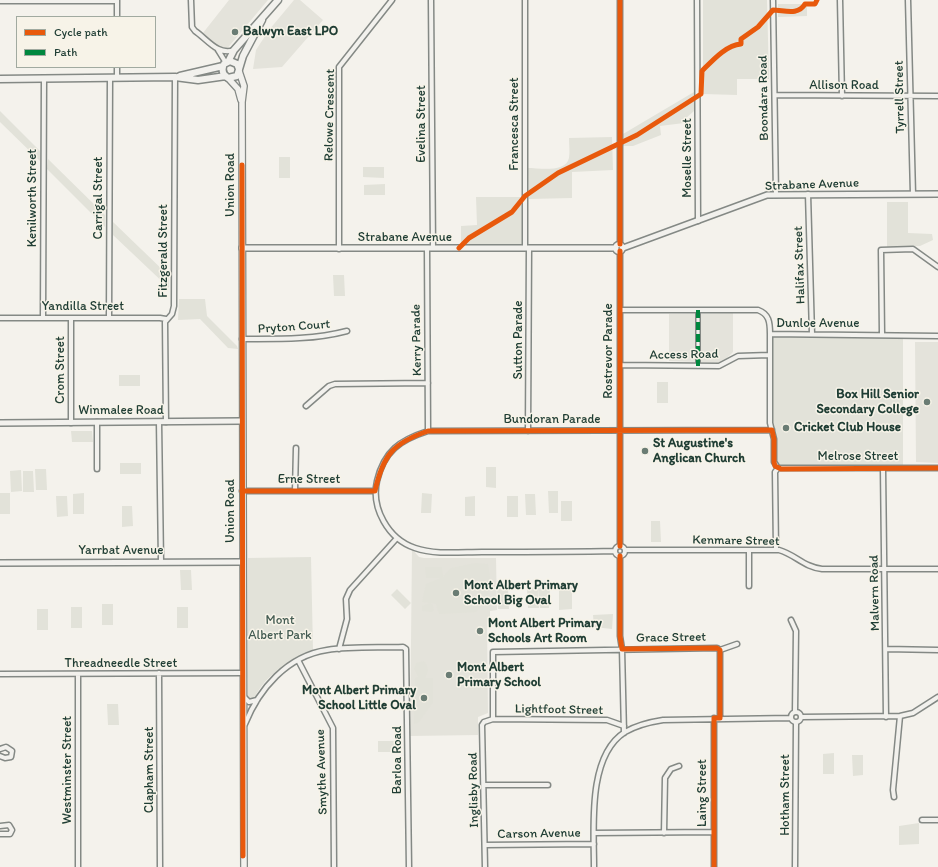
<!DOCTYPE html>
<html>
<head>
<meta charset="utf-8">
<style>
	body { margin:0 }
	#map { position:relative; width:938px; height:867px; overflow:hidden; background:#f4f2ec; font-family:Itim,sans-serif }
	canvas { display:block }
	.legend { position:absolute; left:16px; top:16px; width:140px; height:52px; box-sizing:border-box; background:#f7f3e8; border:1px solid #a1aaa0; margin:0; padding:5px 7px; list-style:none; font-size:12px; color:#1f3d34 }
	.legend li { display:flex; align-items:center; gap:8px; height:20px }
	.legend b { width:20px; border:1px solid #a1aaa0 }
</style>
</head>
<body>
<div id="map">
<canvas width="938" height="867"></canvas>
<ul class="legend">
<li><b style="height:5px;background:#e8590c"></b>Cycle path</li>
<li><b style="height:5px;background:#00873e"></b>Path</li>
</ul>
</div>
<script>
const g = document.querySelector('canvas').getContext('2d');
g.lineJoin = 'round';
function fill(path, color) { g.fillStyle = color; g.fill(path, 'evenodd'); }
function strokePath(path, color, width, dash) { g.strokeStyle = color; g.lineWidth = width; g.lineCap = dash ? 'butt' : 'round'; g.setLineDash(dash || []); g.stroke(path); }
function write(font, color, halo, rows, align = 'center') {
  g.font = font + ' Itim,sans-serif'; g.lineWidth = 3; g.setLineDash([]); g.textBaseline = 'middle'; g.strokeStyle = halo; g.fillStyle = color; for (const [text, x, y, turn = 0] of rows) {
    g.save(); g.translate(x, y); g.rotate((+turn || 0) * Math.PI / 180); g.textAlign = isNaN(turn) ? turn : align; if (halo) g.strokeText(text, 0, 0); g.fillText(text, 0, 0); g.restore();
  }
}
fill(new Path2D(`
	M229,0H268L220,57L199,38Z
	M294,0H300L323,20L282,67L253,69L256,50L269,30Z
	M733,313V352L722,363L669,361V314Z
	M915,342H938V463L916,462Z
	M412,549L419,557L424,558H496L497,610L490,611V621L487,622L488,713L478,717V735L410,736Z`), '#e4e3db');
fill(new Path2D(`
	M703,0H767L769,79H737V95L703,94Z
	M778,4H807V16L778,17Z
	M694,92V111L685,119L684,123L660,126L661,135L633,146H622L623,134Z
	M0,111L40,151V161L0,122Z
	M612,137L613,170L572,172V198L529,199L528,168C539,168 566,173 569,158C570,152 569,145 569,138Z
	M279,157H290V178H279Z
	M48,159L105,215V227L47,169Z
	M363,167H384V178L363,177Z
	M385,184V195H364V185Z
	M476,197H522V245L461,246V226L477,225Z
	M887,202H908V233L932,234L933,240L920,246L887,247Z
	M113,222L169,276V288L113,235Z
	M333,275H344L345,296H334Z
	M179,299H205L207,316L237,346L238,349L228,348L200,319L178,320Z
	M770,334L903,336V469L775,466L770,423Z
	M119,375H140V386H119Z
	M657,382H668V403H657Z
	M71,431H92L93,442H72Z
	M120,463H141V474H120Z
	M486,467H496V488L486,487Z
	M35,469H46L47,490H36Z
	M21,470L22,491L11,492L10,471Z
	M23,471H33L34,492H23Z
	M548,491H558V513H549Z
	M0,493H10V514H0Z
	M84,493V514H73V494Z
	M422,493L432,494L431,513H421Z
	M525,494H535L536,515H526Z
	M56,496H67L68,516L57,517Z
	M475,496V516H465V497Z
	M507,496H518V517H507Z
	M561,501H572V521H561Z
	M122,506H132L133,526L122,527Z
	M651,521H660L661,542H651Z
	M311,557L313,650C290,661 265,674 254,699L248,700V558Z
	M475,563L488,564C492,585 491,596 476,612L439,614L436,604L431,603L433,606L434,610L431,612L422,611V606L430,603L422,602L426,584L441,578H426L425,567H442L443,577L451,568Z
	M180,570H191L192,590H181Z
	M538,587H550L549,608H540Z
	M538,587L539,608H528L527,588Z
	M559,587H572V609L559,610Z
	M497,588H508L509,609H498Z
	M397,589L411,603L405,609L391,595Z
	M102,604H113V625H102Z
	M71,607H82V628H71Z
	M177,607H188V628H177Z
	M37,609H48V630H37Z
	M613,614L612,629L594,627L593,615Z
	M424,661C429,668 429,671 425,678H433V702L418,723L414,724L415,678L418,677L414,669L416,663Z
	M107,704H118L119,725H108Z
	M378,741H399V752H378Z
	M834,753V774H823V754Z
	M852,755H863V775L853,776Z
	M919,823V844L899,845V826Z`), '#e2e2d9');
const pedestrian = new Path2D(`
	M698,366V310`);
const minor = new Path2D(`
	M191,0L192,27L195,31C207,39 218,56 234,50
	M431,0L433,248
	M525,0V248
	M620,0V244
	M697,0L698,221
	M773,0L776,195
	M840,0L842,96
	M908,0L913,194
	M0,1H117
	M117,17V0
	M218,50L226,63
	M117,78V67
	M775,95L938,96
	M808,194L812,334
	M427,248L428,431
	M339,249V67L392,0
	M620,251V546
	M620,310H758C769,314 770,322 770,334L938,336
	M43,317L44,79
	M0,318H160L166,319
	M71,318V423
	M109,318L110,78
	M770,334V423L774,439V462L778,468
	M882,334L881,250L913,249L938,267
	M242,339C277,339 313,340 347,331
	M621,365L719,366L738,356L769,355
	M306,406L329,386L335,384L428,383
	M97,422V469
	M159,422L161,562
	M166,422L165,322L172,314L174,306L175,77
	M528,431L529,248
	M778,468H938
	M883,469L886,717
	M242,491H375
	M295,491L296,448
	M615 551a5 5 0 1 1 10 0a5 5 0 1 1-10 0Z
	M625,550H779C796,555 804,567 822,569H938
	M776,550L775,472L778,468
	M615,551C571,552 526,552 482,552C461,552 435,555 415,548C388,539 371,508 377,481C384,451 400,440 428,431L772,430
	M620,556V636L622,649L624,733
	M749,586V551
	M791,620L796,631L795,712
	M339,649L347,619L346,599L350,590L397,538
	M886,649L938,650
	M720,650V718
	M298,660L333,728L334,867
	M159,673L160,867
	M0,674L243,673
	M244,697L249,702L257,700
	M791 717a5 5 0 1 1 10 0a5 5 0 1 1-10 0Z
	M801,717L900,716L913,713L938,697
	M714,718V867
	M493,719V652L717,648L720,650L737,644
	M245,724C259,689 287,656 327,650C352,646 378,648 403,647L406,649L409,867
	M0,749L6,747L12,751L11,757L5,758L0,756
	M484,785H548
	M894,797L893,790L900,716
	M922,820H938
	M0,826L9,825L12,830L10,834H0
	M594,833L714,832
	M664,833L665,778L671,769L679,766
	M485,845L594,844
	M78,867V674
	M485,867L482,725L484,722L493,719L607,720L624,726
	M594,867C594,828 587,756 625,732C637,725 650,722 663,720L791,718
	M795,867L796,722`);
const tertiary = new Path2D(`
	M615.5 248a3.5 3.5 0 1 1 7 0a3.5 3.5 0 1 1-7 0Z
	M242,248H616
	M623,248L767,195L938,194
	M0,423L241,421
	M0,563L242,562`);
const secondary = new Path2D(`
	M239,71L244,86L242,102L244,867
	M228,78L238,89L241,100`);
const primary = new Path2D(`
	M228,62L234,50L278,0
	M239,69L237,64L230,61L224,64C221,70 223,75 228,78L237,76L243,56L262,20
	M180,76L223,66
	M0,79L175,77L198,80L226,76`);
strokePath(pedestrian, '#848985', 6);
strokePath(minor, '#848985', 7);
strokePath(tertiary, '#848985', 8);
strokePath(secondary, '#848985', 8);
strokePath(primary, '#848985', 9);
strokePath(pedestrian, '#f2f1ed', 3);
strokePath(minor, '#f2f1ed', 4);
strokePath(tertiary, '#f2f1ed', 5);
strokePath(secondary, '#f2f1ed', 5.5);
strokePath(primary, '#f2f1ed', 6);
strokePath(new Path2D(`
	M698,366V310`), '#00873e', 4, [8, 4]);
strokePath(new Path2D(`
	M620,0V244
	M242,165L243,856
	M459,248L469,238L512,212L525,196L558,173L637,135L701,94L702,71C712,61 726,45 741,44V39L758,27L773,10C784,10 798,16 805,4H815L817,0
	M620,251V546
	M242,491H375C383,455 393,443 428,431L772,430L774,439V462L775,466L781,469L938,468
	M620,556V636L622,649L717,648L720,650V718H714V867`), '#e8590c', 5);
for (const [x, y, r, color] of [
	[235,32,4,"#6a7c74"],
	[927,402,4,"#6a7c74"],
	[786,428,4,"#6a7c74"],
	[645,451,4,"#6a7c74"],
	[456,593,4,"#6a7c74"],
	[480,631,4,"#6a7c74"],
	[449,675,4,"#6a7c74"],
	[424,698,4,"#6a7c74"]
]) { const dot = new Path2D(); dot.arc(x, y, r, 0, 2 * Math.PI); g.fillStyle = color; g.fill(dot); strokePath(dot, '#f7f3e8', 1.5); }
write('bold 13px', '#1f3d34', '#f7f3e8', [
	["Balwyn East LPO",243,32],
	["Box Hill Senior",919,395,"right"],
	["Secondary College",919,410,"right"],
	["Cricket Club House",794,428],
	["St Augustine's",653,444],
	["Anglican Church",653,459],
	["Mont Albert Primary",464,586],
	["School Big Oval",464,601],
	["Mont Albert Primary",488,624],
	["Schools Art Room",488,639],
	["Mont Albert",457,668],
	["Primary School",457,683],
	["Mont Albert Primary",416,691,"right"],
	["School Little Oval",416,706,"right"]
], 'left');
write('13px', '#1f3d34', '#f7f3e8', [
	["Allison Road",844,86],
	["Tyrrell Street",900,97,-91],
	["Boondara Road",764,98,-91],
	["Relowe Crescent",330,115,-89],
	["Evelina Street",422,124,-90],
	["Francesca Street",515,124,-90],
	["Moselle Street",688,158,-90],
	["Union Road",231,185,-90],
	["Strabane Avenue",812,185,-2],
	["Kenilworth Street",33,198,-90],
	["Carrigal Street",99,198,-90],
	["Strabane Avenue",405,238],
	["Fitzgerald Street",164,251,-90],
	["Halifax Street",800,265,-92],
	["Yandilla Street",83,307],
	["Dunloe Avenue",818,324],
	["Pryton Court",294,327,-4],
	["Kerry Parade",417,340,-91],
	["Sutton Parade",519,340,-90],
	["Rostrevor Parade",609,351,-90],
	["Access Road",684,355,-1],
	["Crom Street",61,370,-90],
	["Winmalee Road",121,411],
	["Bundoran Parade",552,420],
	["Melrose Street",858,457],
	["Erne Street",309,480],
	["Union Road",231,511,-90],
	["Kenmare Street",736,541,1],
	["Yarrbat Avenue",121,551],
	["Malvern Road",875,593,-91],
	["Grace Street",671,638,-1],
	["Threadneedle Street",121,664],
	["Lightfoot Street",559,710,1],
	["Barloa Road",398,760,-90],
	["Westminster Street",68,770,-90],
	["Clapham Street",150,770,-90],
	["Smythe Avenue",322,772,-92],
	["Inglisby Road",474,790,-91],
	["Laing Street",703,793,-90],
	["Hotham Street",786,795,-90],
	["Carson Avenue",539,834,-1]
]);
write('13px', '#435b52', '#f7f3e8', [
	["Mont",280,621],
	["Albert Park",280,636]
]);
</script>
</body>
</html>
